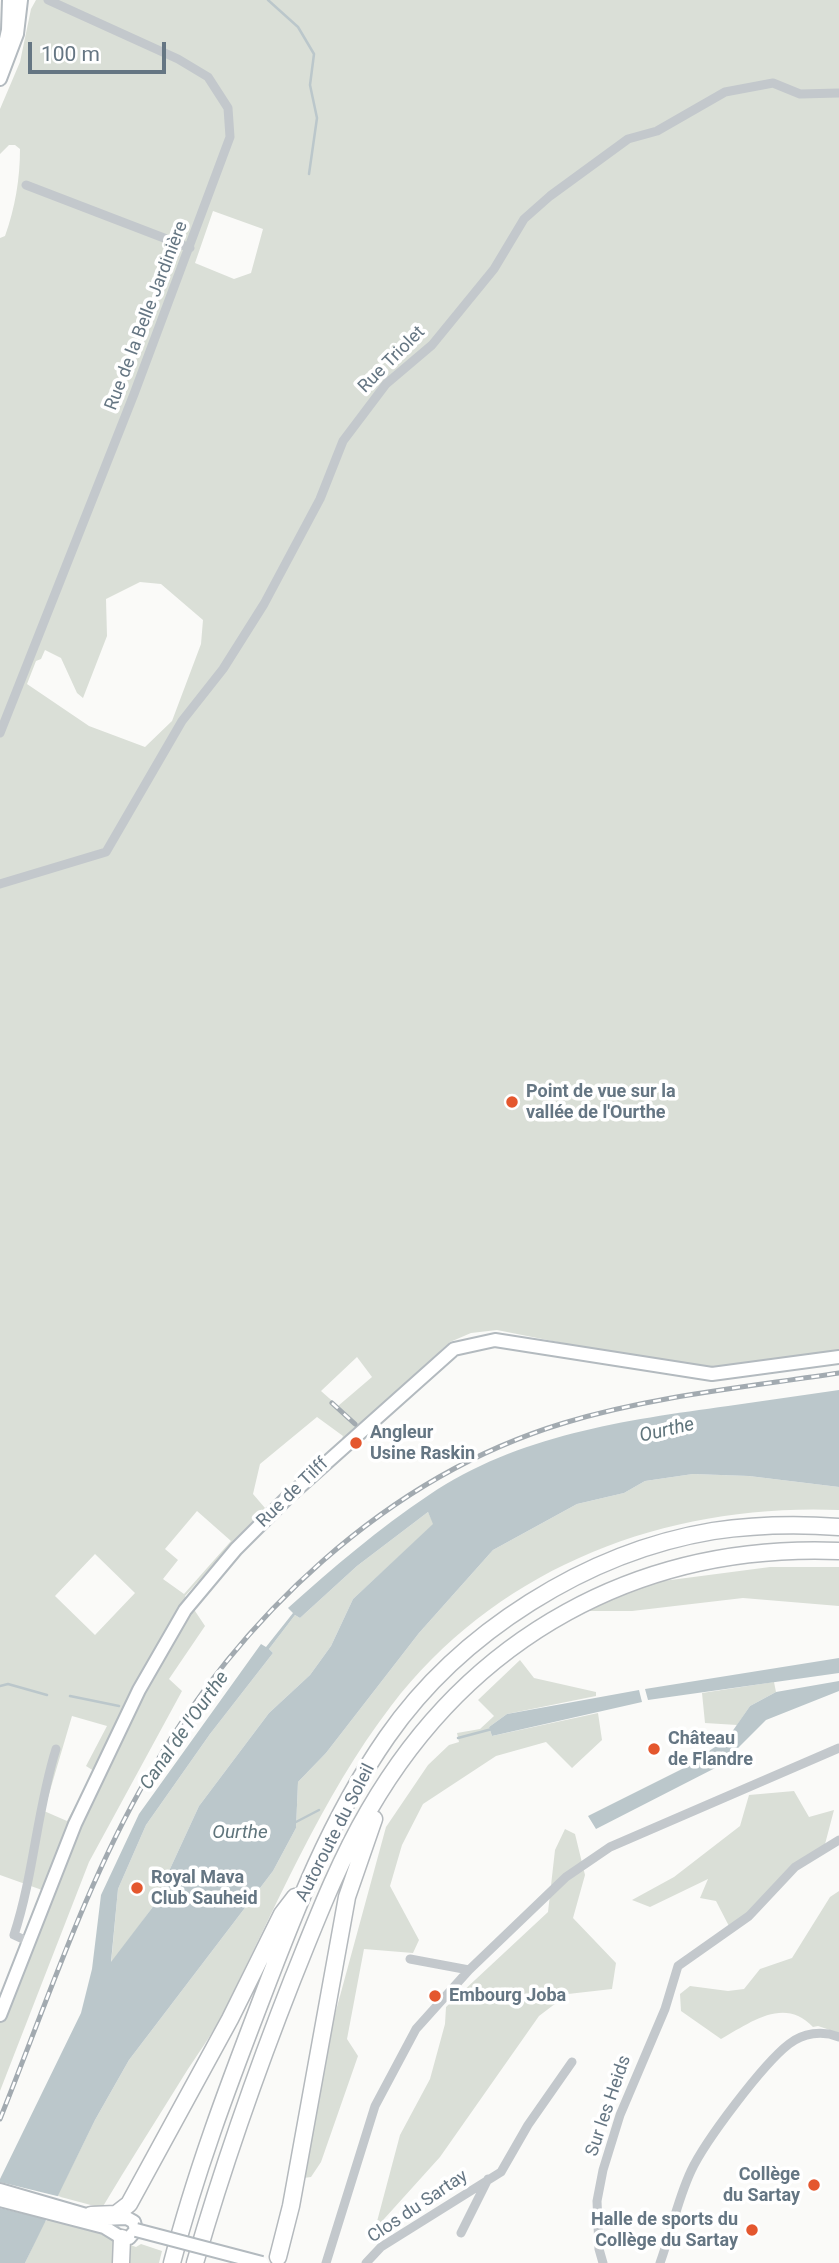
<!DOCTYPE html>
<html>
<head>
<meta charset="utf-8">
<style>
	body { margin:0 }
	#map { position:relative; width:839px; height:2263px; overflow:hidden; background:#fafaf8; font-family:Roboto,sans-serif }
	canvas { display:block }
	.scale { position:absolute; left:28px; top:42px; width:138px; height:32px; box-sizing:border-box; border:4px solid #657683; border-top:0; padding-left:9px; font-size:21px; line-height:24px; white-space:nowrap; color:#657683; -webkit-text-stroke:5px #fff; paint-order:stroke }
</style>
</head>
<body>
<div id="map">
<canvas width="839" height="2263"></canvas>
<div class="scale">100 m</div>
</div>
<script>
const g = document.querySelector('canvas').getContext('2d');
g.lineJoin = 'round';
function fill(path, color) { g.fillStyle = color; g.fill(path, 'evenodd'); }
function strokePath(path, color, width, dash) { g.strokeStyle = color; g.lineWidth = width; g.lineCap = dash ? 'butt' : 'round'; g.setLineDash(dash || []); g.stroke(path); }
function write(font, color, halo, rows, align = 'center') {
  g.font = font + ' Roboto,sans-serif'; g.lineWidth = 7; g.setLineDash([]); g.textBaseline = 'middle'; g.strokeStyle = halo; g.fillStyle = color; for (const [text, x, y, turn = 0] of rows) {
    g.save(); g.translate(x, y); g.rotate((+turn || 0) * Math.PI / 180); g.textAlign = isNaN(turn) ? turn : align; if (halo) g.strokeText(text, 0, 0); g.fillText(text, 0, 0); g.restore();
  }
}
fill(new Path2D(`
	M36,0H839V1353L712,1367L668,1364L497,1330L471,1333L450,1342L341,1441L343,1436L317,1417L260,1464L253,1494L265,1508L185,1596L205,1626L169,1679L182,1691L89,1862L0,2091V2006L42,1890L0,1875V238L5,236C15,208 20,179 20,149L15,145H9L0,154V109L20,62L31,9ZM213,211L263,229L251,273L234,279L195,263ZM140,582L161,584L203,620L201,644L172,721L145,747L89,726L27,684L36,661L41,659L45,650L61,658L77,693L83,698L107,636L106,599ZM357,1357L372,1377L338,1406L321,1391ZM197,1511L231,1541L184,1594L163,1579L178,1560L165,1549ZM95,1554L135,1593L95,1635L55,1596ZM72,1716L107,1726L86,1766L94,1771L67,1821L44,1811Z
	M693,1474L749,1476L839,1487V1510C667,1503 498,1566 391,1706C322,1796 274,1911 223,2013C212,2035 196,2056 183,2077C156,2121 128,2164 102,2208L57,2196L95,2120L129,2060L273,1871L296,1828L298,1782L326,1753L419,1633L493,1550L577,1504L624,1493L645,1481Z
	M428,1512L434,1524L353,1599L331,1646L310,1675L269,1713L199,1806L152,1908L111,1964L118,1889L146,1825L210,1734L273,1653L269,1649L295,1615L300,1618L357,1566Z
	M770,1567H839V1606L743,1598L632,1611H587L640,1584Z
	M520,1660L534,1678L596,1692V1696L507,1714L489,1727L492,1736L598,1713L602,1740L572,1768L546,1742L496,1756L423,1804L402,1845L390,1886L419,1940L413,1953L364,1949L347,2039L358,2056L321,2162L311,2177L304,2178L325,2051L386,1827L428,1765L449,1745L459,1742L457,1733L480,1729L494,1716L478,1700Z
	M774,1682L776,1692L750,1706L737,1725L705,1723L702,1693Z
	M794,1791L809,1817L834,1810L824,1848L813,1854L731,1930L716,1901L700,1898L708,1879L650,1907L632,1900L674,1877L740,1826L749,1795Z
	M565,1829L575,1834L585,1875L573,1918L616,1963L612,1989L568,1994L539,2016L440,2157L375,2229L400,2135L430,2079L445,2024L446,2007L548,1912L555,1850Z
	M839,1891V2033L818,2026L813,2027C784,1996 750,2023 721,2039L681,2011L680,1994L690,1986L728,1991L744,1989L760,1969L792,1958L830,1897Z
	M49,2219L109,2233L116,2240L136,2247L141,2244L162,2251L159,2263H25L44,2222Z`), '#dadfd7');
fill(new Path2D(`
	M839,1390V1487L749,1476L693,1474L645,1481L624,1493L577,1504L493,1550L419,1633L326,1753L298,1782L296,1828L273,1871L129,2060L95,2120L25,2263H0V2179L81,2013L92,1969L101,1895L139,1814L261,1644L266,1647L293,1613L288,1608C333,1568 379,1528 429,1495C518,1435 625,1420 728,1406C765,1401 802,1395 839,1390ZM428,1512L433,1524L353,1599L331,1646L310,1675L269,1713L199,1806L152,1908L111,1962L118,1889L146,1825L210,1734L273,1653L269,1649L295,1615L300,1618L357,1566Z
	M839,1658V1673L648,1700L645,1689Z
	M839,1681V1691L766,1720L721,1765L596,1829L588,1816L682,1769L727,1739L750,1706L776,1692Z
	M639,1690L642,1702L492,1736L489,1727L507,1714Z`), '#bbc7cb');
fill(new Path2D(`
	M0,2182L61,2197L49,2220L0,2208Z`), '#fafaf8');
strokePath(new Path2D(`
	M268,0L298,27L314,54L310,85L317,118L309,174
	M0,1686L8,1684L47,1695
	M70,1696L119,1706
	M458,1738L492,1729
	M296,1822L319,1810`), '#bbc7cb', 2.5);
const secondary = new Path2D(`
	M1,62L8,30L9,0
	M0,79L17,34L21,0
	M0,2015L75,1824L139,1690L185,1610L236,1549L287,1498L454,1349L495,1340L712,1374L839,1357
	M0,2190L100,2219L127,2218L134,2222L136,2230L129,2238H122L104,2227L0,2200`);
const highway = new Path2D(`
	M91,2215L116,2214L129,2204L230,2019L282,1914L295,1897
	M278,2257L291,2206L347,1897L374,1819
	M121,2263L122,2238
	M172,2263C195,2174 227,2089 260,2003C295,1911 330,1819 387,1737C460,1632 587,1552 713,1531C754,1525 797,1524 839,1527
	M195,2263C223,2166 256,2072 293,1978C316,1921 338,1863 369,1810C470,1636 639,1543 839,1551`);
strokePath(secondary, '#b3babf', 16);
strokePath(highway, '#b4b9bd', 19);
strokePath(new Path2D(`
	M26,185L190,248
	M0,733L134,394L230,137L228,108L208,77L178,59L48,0
	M0,884L106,852L182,721L223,669L264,604L320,499L343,441L386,384L432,345L494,269L524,219L550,196L628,139L657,131L725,92L773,83L800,94L839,93
	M27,1941L14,1935C34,1874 37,1809 56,1749
	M410,1959L469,1970
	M461,2233L488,2179
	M326,2263L375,2106L416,2029L469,1970L566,1877L610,1847L839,1748
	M366,2263L381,2247L501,2172L528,2125L572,2062
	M603,2263L599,2249L597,2201L603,2170L620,2115L665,2009L678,1966L749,1916L795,1867L839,1840
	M660,2263C671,2233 677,2201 691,2171C705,2141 763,2064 789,2044C803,2033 822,2030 839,2037`), '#c3c8cc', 9);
strokePath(secondary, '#fff', 12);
strokePath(highway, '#fff', 16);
const rail = new Path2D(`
	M332,1403L355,1424
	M0,2119C46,2005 85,1885 147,1778C238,1619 385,1477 564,1423C653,1396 747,1387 839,1373`);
strokePath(rail, '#a2aab0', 5);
strokePath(rail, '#fff', 2.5, [8]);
const secondaryBridge = new Path2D(`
	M136,2230L262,2263`);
strokePath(secondaryBridge, '#b3babf', 16, []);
strokePath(secondaryBridge, '#fff', 12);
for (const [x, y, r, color] of [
	[512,1102,7,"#e4572e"],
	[356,1443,7,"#e4572e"],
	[654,1749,7,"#e4572e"],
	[137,1888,7,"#e4572e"],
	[435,1996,7,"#e4572e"],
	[814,2185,7,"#e4572e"],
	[752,2230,7,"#e4572e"]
]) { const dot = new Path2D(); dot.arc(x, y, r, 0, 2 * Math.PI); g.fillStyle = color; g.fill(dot); strokePath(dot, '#fff', 2.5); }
write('18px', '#657683', '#fff', [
	["Rue de la Belle Jardinière",147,316,-69],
	["Rue Triolet",392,360,-45],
	["Rue de Tilff",293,1493,-44],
	["Autoroute du Soleil",336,1833,-63],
	["Sur les Heids",609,2106,-71],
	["Clos du Sartay",418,2207,-34]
]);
write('bold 18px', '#657683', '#fff', [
	["Point de vue sur la",526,1092],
	["vallée de l'Ourthe",526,1113],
	["Angleur",370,1433],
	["Usine Raskin",370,1454],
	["Château",668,1739],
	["de Flandre",668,1760],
	["Royal Mava",151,1878],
	["Club Sauheid",151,1899],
	["Embourg Joba",449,1996],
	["Collège",800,2175,"right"],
	["du Sartay",800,2196,"right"],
	["Halle de sports du",738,2220,"right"],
	["Collège du Sartay",738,2241,"right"]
], 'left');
write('italic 19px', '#60757c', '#fff', [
	["Ourthe",667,1431,-13],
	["Canal de l'Ourthe",185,1731,-55],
	["Ourthe",240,1833]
]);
</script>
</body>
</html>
